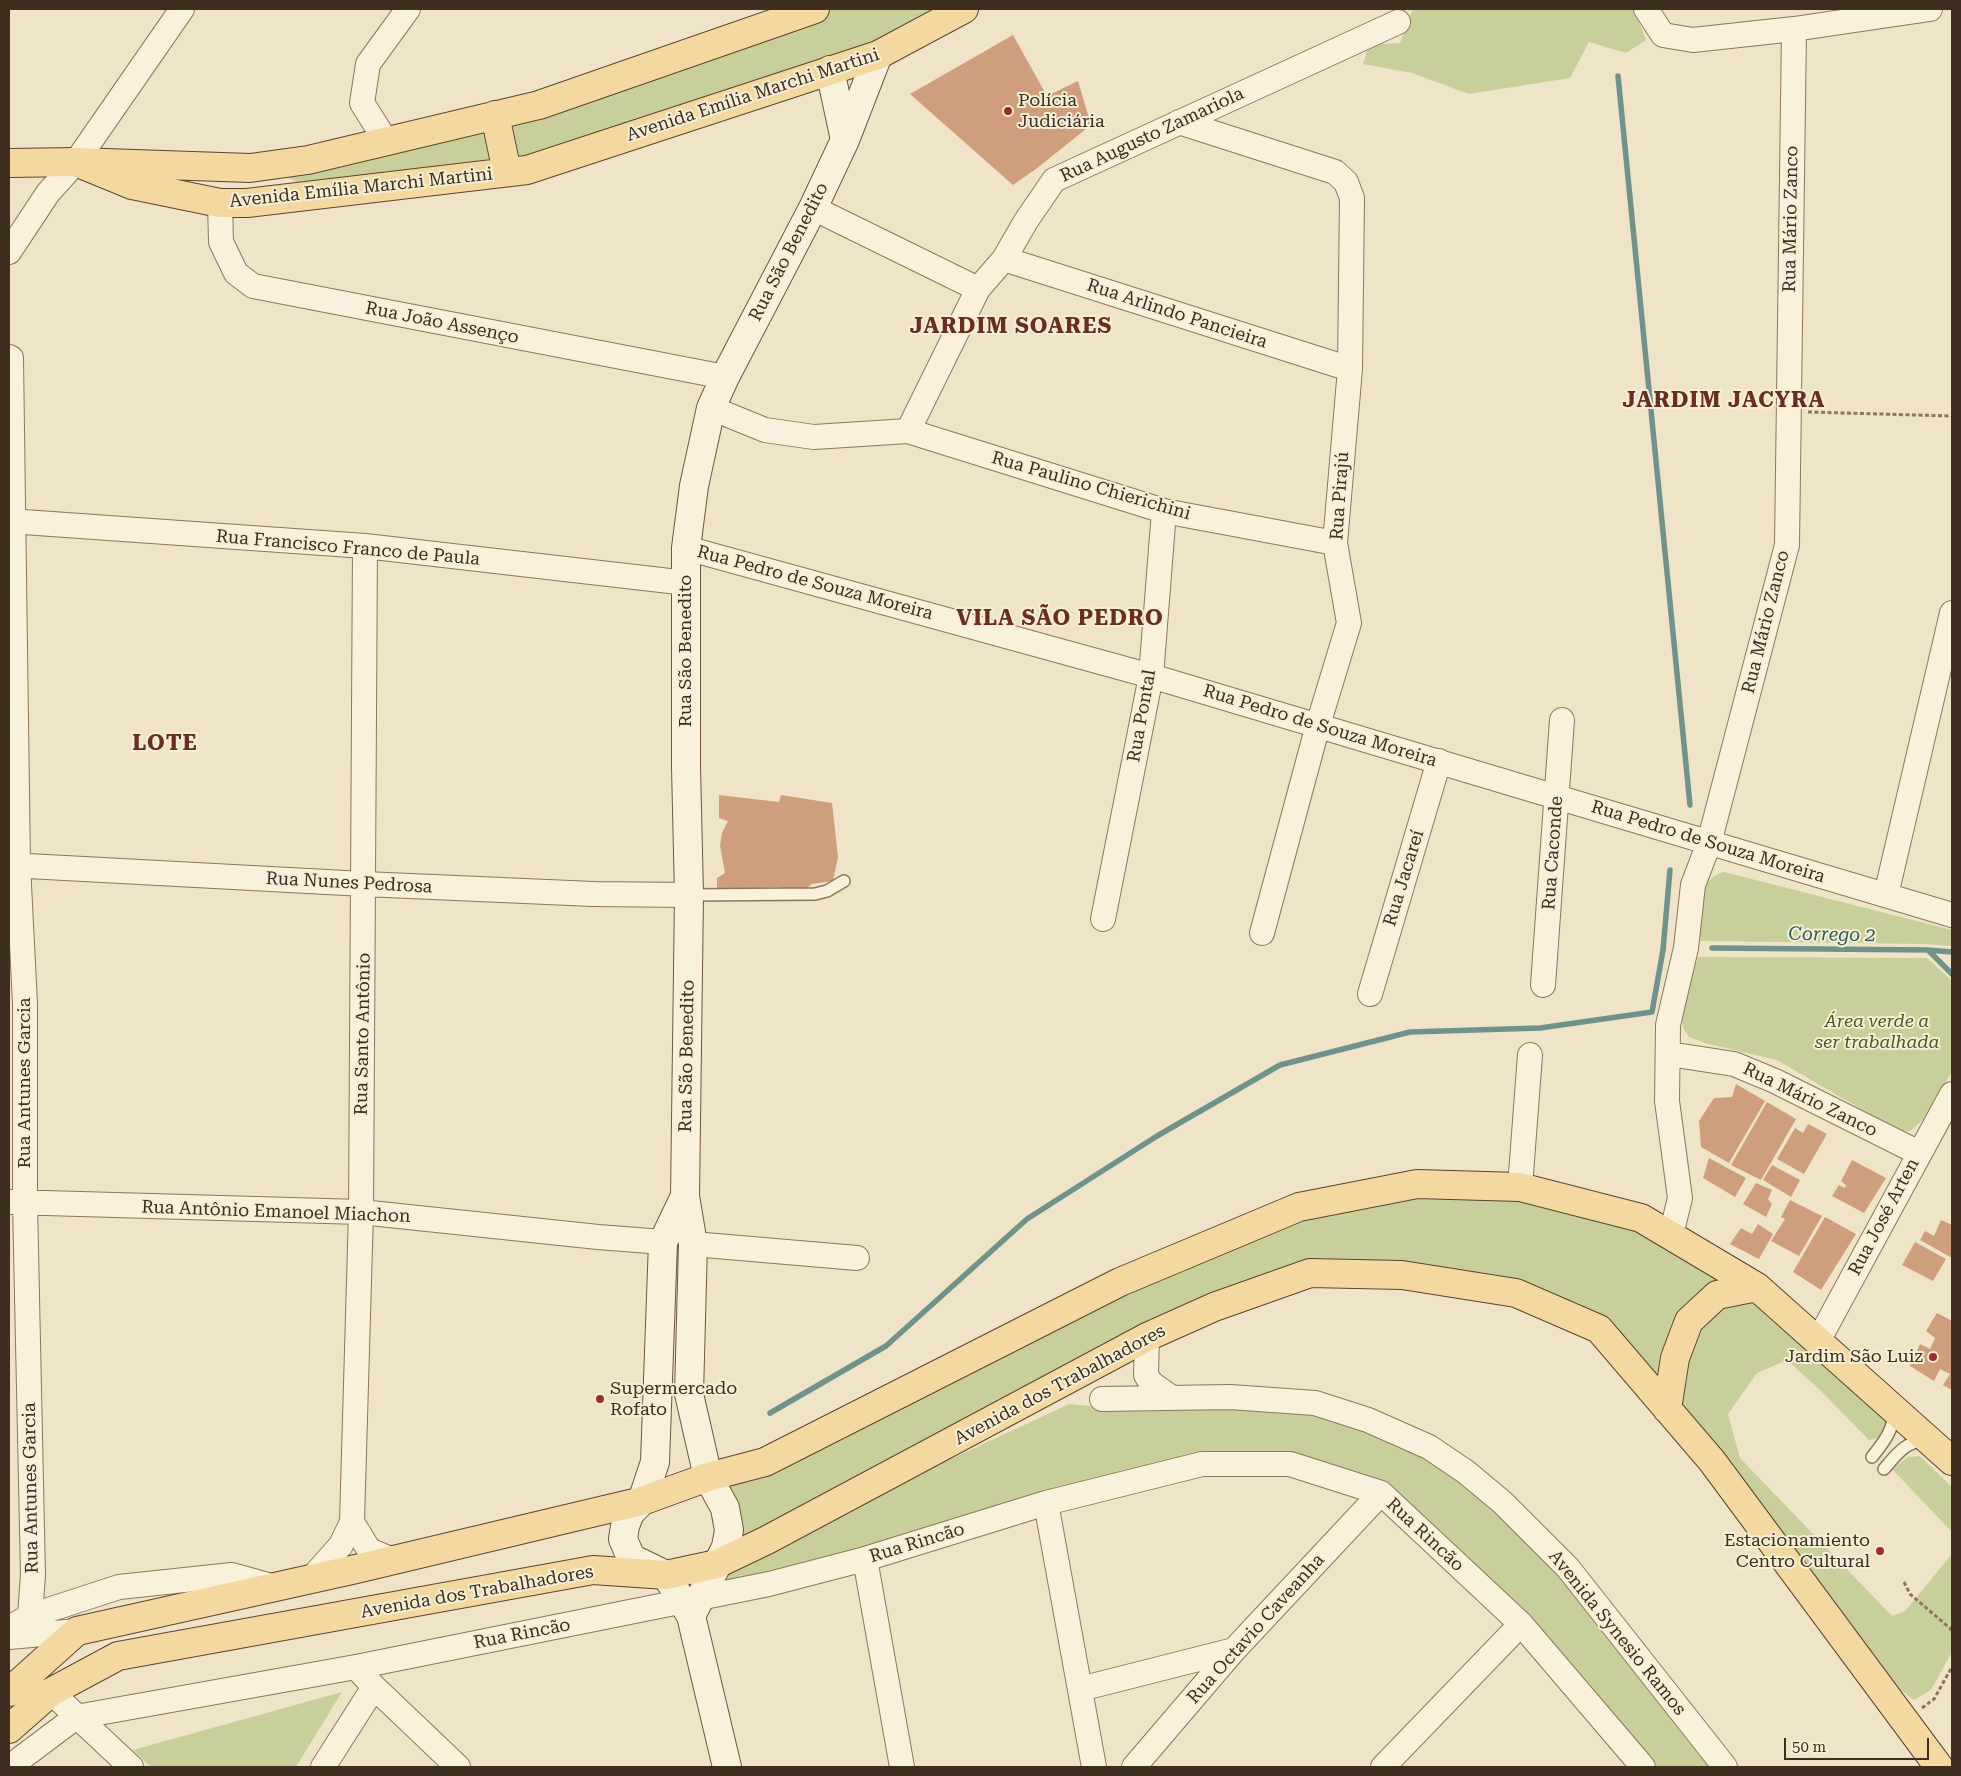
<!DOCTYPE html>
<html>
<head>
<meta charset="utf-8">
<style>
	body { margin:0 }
	#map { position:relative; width:1961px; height:1776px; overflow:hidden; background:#f0e4c8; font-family:"Roboto Serif",serif }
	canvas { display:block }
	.frame { position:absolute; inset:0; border:10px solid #3d2e20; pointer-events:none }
	.scale { position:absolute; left:1784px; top:1738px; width:145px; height:22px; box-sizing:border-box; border:2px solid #3d2e20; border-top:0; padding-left:6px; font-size:15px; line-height:18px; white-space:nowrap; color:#3d2e20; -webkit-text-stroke:4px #f7eed8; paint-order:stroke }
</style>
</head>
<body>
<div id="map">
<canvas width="1961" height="1776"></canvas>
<div class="frame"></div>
<div class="scale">50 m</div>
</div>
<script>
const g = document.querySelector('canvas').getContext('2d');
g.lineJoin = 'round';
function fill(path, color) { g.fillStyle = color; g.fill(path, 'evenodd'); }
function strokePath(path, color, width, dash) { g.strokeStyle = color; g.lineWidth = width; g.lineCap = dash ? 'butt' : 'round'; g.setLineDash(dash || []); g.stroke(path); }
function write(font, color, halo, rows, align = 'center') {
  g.font = font + ' "Roboto Serif",serif'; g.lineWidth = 4; g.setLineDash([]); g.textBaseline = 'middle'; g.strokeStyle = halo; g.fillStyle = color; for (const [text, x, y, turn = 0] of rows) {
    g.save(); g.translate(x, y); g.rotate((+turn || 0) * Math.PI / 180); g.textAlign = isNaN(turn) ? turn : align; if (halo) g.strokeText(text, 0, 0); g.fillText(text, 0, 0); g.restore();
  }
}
fill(new Path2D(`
	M831,9H944L855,51L531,160L518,157L504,134L503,121L811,18Z
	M1413,9H1634L1646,40L1626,53L1589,42L1570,78L1469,94L1412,73L1363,64L1369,45L1400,43Z
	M489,125L497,168L300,184L282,174Z
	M1724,872L1952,930V946L1924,944L1700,941C1698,919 1697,877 1724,872Z
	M1698,957L1927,958L1952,981V1071L1925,1118L1910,1131L1897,1130L1777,1060L1705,1043L1689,1037L1683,1028L1681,1014Z
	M1419,1192L1519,1193L1614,1217L1738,1282L1708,1290L1665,1388L1532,1290L1271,1276L742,1544V1516L723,1483L1117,1293L1302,1214Z
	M1754,1292L1888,1411L1882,1437L1869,1440L1820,1390L1787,1360L1757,1373L1728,1414L1740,1458L1892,1616L1905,1611L1952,1554V1652L1931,1690L1914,1700L1889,1681L1673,1406L1702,1316Z
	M1069,1404L1099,1407L1303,1410L1415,1449L1478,1490L1543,1558L1615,1639L1718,1767H1649L1393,1492L1258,1455L1162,1461L844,1558L712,1589L724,1565Z
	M1920,1456L1952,1487V1532L1892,1469L1908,1457Z
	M342,1692L296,1767H151L133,1750Z`), '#c9cf9b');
strokePath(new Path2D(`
	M1618,76L1690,805
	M1712,948L1928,950L1952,952
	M1928,950L1952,974
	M770,1413L886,1346L1027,1219L1157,1136L1280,1065L1410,1032L1540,1028L1652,1012L1663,950L1670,870`), '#6f938a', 5.5);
fill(new Path2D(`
	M1013,35L1047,96L1078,81L1091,125L1036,169L1013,185L910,94Z
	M719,795L779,802L781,795L832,803L838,857L833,881L812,884L804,890L775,887L717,891V878L725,873L720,846L722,833L728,821L719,818Z
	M1736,1084L1765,1101L1729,1163L1701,1147L1699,1121L1714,1098L1732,1097Z
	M1767,1102L1796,1119L1761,1180L1731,1165Z
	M1808,1124L1827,1134L1804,1174L1777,1159L1795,1128L1803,1133Z
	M1709,1158L1746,1178L1735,1197L1703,1178Z
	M1852,1160L1886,1178L1864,1213L1832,1196L1839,1185L1845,1188L1846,1185L1841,1181Z
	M1772,1165L1800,1180L1791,1197L1763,1180Z
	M1756,1183L1772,1190L1768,1199L1772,1204L1766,1217L1743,1204Z
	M1790,1200L1822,1216L1799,1256L1771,1241L1785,1219L1781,1217Z
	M1825,1217L1856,1234L1821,1290L1793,1272Z
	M1941,1220L1952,1225V1258L1920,1240L1925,1231L1934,1236Z
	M1758,1224L1773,1234L1759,1259L1730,1244L1741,1228L1752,1234Z
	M1915,1242L1946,1259L1933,1281L1902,1265Z
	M1937,1313L1952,1321V1390L1943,1385L1950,1374L1940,1369L1934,1381L1910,1366L1920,1344L1930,1349L1935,1338L1926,1331Z`), '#cf9f7d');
const service = new Path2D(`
	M689,895L815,894L827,891L844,881
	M1872,1457C1883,1443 1893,1431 1894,1413
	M1884,1469C1895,1456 1908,1438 1927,1442`);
const minor = new Path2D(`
	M1646,9L1663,35L1693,40L1794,29L1930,9
	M1179,122L1335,172L1346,182L1352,198L1350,369L1335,543L1349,623L1318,725L1262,933
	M386,141L362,103L368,64L408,9
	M220,203L221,242L236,273L253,286L725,377
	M813,208L978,289
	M9,252L48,193L76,162L182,9
	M1004,259L1350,369
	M9,357L11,358L18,865L25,1004V1203L33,1575L30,1616
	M711,408L765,430L814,437L908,431L978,289L1004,259L1026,221L1054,180L1398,22
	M908,431L1164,511L1335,543
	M9,521L365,546L687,583
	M686,548L1151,676L1952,915
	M9,865L364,884L593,894L689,895
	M1886,895L1952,613
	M1103,919L1151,676L1164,511
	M1543,985L1562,720
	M1370,994L1439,761
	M1669,1054L1734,1064L1775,1081L1919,1153
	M1520,1187L1530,1055
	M10,1202L361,1212L598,1237L663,1242
	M1671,1235L1680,1198L1667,1101L1668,1025L1686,948L1693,885L1709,843L1787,545L1794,29
	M693,1244L857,1258
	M1147,1337L1146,1375L1151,1383L1172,1398
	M1818,1341L1952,1094
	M1102,1399L1230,1397L1315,1403L1368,1420L1429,1447L1466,1472L1502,1502L1568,1568L1725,1767
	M1046,1503L1094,1767
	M352,1522L369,1550L391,1559
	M865,1559L902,1767
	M311,1579L341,1545L352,1522L361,1212L365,546
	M9,1628L30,1616L119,1587L232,1575L275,1587
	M9,1637L77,1631
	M356,1667L374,1687L458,1767
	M1080,1689L1234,1650
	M51,1692L131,1767
	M14,1767L20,1759L76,1717L356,1667L769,1584L865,1559L1046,1503L1202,1464H1290L1381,1493L1521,1624L1643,1767
	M323,1767L374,1687
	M1134,1767L1234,1650L1381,1493
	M1383,1767L1521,1624`);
const secondary = new Path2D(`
	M830,70L845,140
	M685,1196L663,1242L655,1462L642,1501L630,1513L625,1526L623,1539L631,1558L666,1575L691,1616L727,1767
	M691,1616L726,1547L729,1530L725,1508L708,1477L689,1394L693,1244L685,1196L689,895L686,767V548L694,486L711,408L725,377L813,208L845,140L878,55`);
const primary = new Path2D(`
	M495,115L507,172
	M76,162L132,185L220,203H247L527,170L878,55L964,9
	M9,163L76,162L250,168L308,160L539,105L815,9
	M1667,1409L1675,1358L1689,1321L1717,1295L1757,1287
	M9,1692L77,1631L356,1569L642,1501L708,1477L765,1462L1120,1282L1299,1207L1417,1184L1520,1187L1641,1218L1757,1287L1952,1461
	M9,1729L51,1692L118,1656L593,1570L666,1575L717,1564L767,1540L1147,1337L1214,1307L1310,1273L1402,1275L1516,1293L1599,1329L1712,1461L1939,1767`);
strokePath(service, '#8d765c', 14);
strokePath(minor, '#8d765c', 26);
strokePath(secondary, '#6f573f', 30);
strokePath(primary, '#5b4430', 30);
strokePath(new Path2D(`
	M1808,412L1952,416
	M1904,1582L1910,1594L1952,1630
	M1922,1708L1934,1699L1952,1667`), '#8d765c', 3, [4, 2.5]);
strokePath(service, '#faf1dc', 11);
strokePath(minor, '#faf1dc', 24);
strokePath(secondary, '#faf1dc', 28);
strokePath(primary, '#f3d9a0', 28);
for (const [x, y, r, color] of [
	[1008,111,5,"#9e2a2b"],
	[1933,1357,5,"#9e2a2b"],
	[600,1399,5,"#9e2a2b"],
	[1880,1551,5,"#9e2a2b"]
]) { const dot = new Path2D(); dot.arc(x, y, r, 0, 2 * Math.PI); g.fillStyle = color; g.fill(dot); strokePath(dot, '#f7eed8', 2); }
write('18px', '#3d2e20', '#f7eed8', [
	["Avenida Emília Marchi Martini",753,95,-18],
	["Rua Augusto Zamariola",1152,135,-25],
	["Avenida Emília Marchi Martini",361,188,-6],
	["Rua Mário Zanco",1791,219,-89],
	["Rua São Benedito",789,252,-63],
	["Rua Arlindo Pancieira",1177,314,18],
	["Rua João Assenço",442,323,11],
	["Rua Paulino Chierichini",1091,486,16],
	["Rua Pirajú",1340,496,-86],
	["Rua Francisco Franco de Paula",348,548,5],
	["Rua Pedro de Souza Moreira",815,583,15],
	["Rua Mário Zanco",1766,622,-76],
	["Rua São Benedito",686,651,-90],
	["Rua Pontal",1142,716,-80],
	["Rua Pedro de Souza Moreira",1320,726,17],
	["Rua Pedro de Souza Moreira",1708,842,17],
	["Rua Caconde",1553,853,-86],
	["Rua Jacareí",1404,878,-73],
	["Rua Nunes Pedrosa",349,883,3],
	["Rua Santo Antônio",363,1034,-89],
	["Rua São Benedito",687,1056,-89],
	["Rua Antunes Garcia",25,1083,-90],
	["Rua Mário Zanco",1810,1100,26],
	["Rua Antônio Emanoel Miachon",276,1212,2],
	["Rua José Arten",1884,1217,-62],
	["Avenida dos Trabalhadores",1060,1385,-28],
	["Rua Antunes Garcia",31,1488,-91],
	["Rua Rincão",1425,1535,43],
	["Rua Rincão",917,1543,-17],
	["Avenida dos Trabalhadores",477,1592,-10],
	["Rua Octavio Caveanha",1256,1629,-48],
	["Avenida Synesio Ramos",1617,1633,51],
	["Rua Rincão",522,1634,-11]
]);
write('18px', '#3d2e20', '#f7eed8', [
	["Polícia",1018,101],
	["Judiciária",1018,122],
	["Jardim São Luiz",1923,1357,"right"],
	["Supermercado",610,1389],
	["Rofato",610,1410],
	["Estacionamiento",1870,1541,"right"],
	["Centro Cultural",1870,1562,"right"]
], 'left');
write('italic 18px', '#4d5a26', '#f7eed8', [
	["Área verde a",1877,1022],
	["ser trabalhada",1877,1043]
]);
write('italic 19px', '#2f5d5a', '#f7eed8', [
	["Corrego 2",1832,935,1]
]);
g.letterSpacing = '1px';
write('bold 22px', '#6b2e1e', '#f7eed8', [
	["JARDIM SOARES",1011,327],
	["JARDIM JACYRA",1724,401],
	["VILA SÃO PEDRO",1060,619],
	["LOTE",165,744]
]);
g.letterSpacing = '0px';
</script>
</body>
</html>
